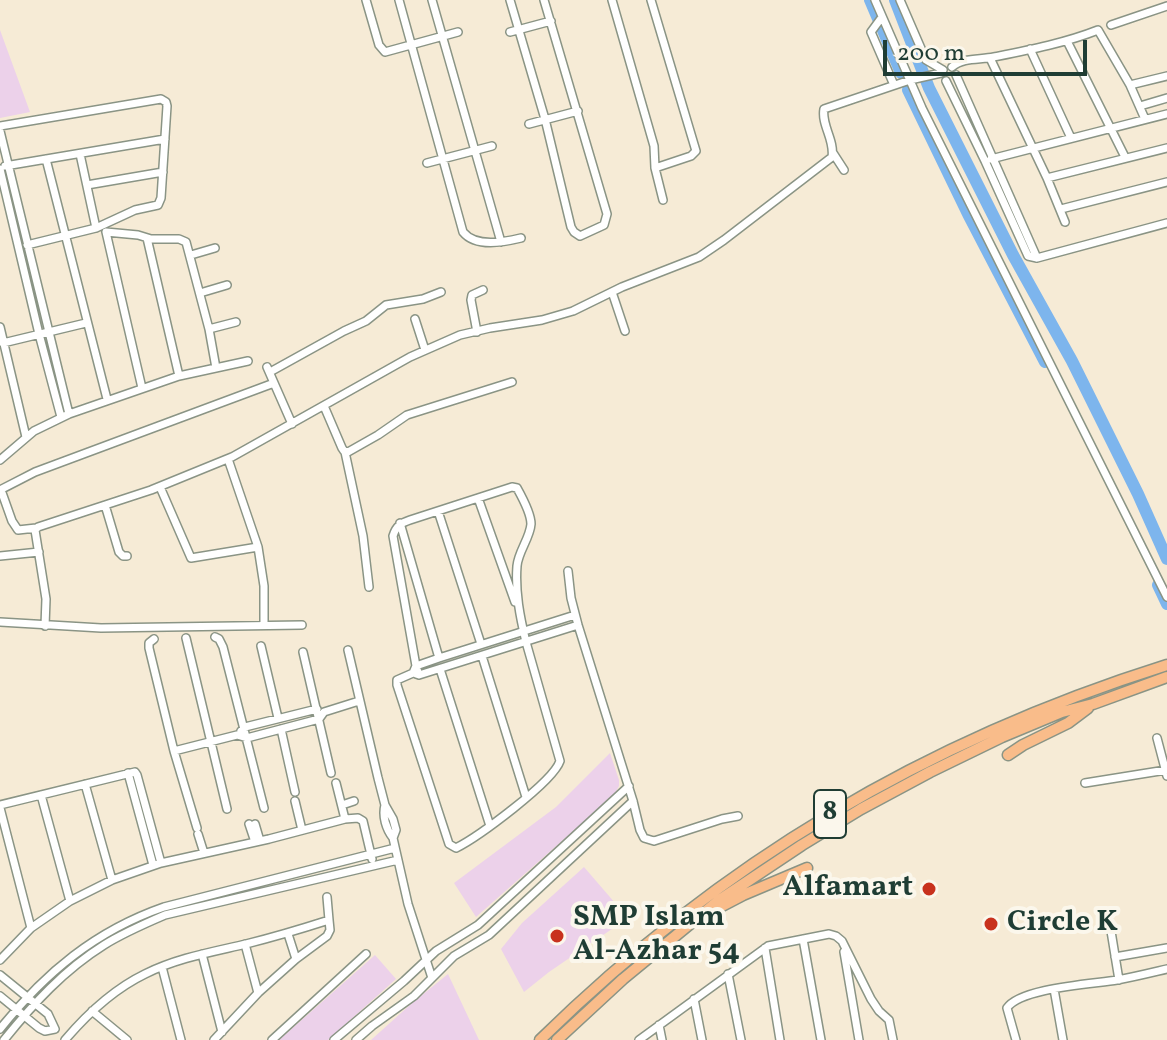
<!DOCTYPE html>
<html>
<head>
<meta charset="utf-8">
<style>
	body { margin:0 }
	#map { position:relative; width:1167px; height:1040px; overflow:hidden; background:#f6ebd6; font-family:Vollkorn,serif }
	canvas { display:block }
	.scale { position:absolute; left:883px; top:40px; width:204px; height:36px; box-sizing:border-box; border:4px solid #1f3d34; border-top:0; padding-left:10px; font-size:24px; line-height:28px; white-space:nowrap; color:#1f3d34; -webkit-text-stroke:6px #fbf7ec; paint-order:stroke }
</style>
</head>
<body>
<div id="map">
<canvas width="1167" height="1040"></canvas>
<div class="scale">200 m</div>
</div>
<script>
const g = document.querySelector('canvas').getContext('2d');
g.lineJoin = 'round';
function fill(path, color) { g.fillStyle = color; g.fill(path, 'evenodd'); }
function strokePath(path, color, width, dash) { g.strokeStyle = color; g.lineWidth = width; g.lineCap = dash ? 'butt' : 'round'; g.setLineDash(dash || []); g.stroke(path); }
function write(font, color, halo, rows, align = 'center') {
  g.font = font + ' Vollkorn,serif'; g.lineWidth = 8; g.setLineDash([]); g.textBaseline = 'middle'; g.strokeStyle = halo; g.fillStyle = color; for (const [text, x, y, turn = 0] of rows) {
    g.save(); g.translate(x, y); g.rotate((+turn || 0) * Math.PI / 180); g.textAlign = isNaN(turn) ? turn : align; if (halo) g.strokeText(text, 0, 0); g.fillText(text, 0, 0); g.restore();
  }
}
fill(new Path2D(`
	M0,30L30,112L0,118Z
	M610,753L619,780V786L614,795L476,917L454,883L556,807Z
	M584,867L628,918L549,972L524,992L501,949L522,923Z
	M375,955L396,979L328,1040H279Z
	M448,974L479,1040H371L411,1004Z`), '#ecd1ea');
strokePath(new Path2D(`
	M870,0L901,73
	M895,0L929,88L1013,255L1072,361L1138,494L1167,559
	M908,90L968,214L1045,362
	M1158,585L1167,604`), '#7db5ed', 12);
const minor = new Path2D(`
	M366,0L379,45L385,52L458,32
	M399,0L463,232C476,248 504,242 521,238
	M432,0L501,242
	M510,0L545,119L571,227L574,232L580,236L604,225L607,214L544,0
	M612,0L654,146L655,168L663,200
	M651,0L696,151L691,156L655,168
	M875,0L922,108L1167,597
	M900,0L926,60L943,70
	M882,17L871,32L894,85
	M1111,25L1167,6
	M510,32L551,21
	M1067,41L1125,157
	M1030,49L1071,138
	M990,58L1047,178L1065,222
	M952,67C963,57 980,60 994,57C1029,50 1065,43 1098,30L1130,85L1145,119
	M956,75L1037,258
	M946,81L985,161L1028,256L1037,258L1167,223
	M1130,85L1167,76
	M1140,106L1167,98
	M529,124L578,111
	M0,126L161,99L166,102L167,106L161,198L158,205L135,210L96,228L27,245
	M0,131L69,414
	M833,153L844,170
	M80,154L96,228
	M46,159L107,399
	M991,159L1167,114
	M427,163L492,146
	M5,166L165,139
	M0,169L39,334L61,417
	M1047,178L1167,148
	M87,185L163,172
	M1061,209L1167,182
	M147,238L179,376
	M191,255L215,248
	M612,292L625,331
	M200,293L227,285
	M415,319L425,350
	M0,327L26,437
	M209,329L236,322
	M477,332L471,300L472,295L483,290
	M3,343L86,323
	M267,367L292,424
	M270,372L344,331L366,321L386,305L423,299L441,292
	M142,388L106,232L138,235L151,239H179L186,242L209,329L216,368
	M324,406L342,448L344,451L348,452L378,435L407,415L512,382
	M345,452L363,536L369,587
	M228,459L258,547L264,586V625
	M0,460L34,431L69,414L179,376L248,361
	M160,487L191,558L258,547
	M0,490L35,472L274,383
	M1,490L12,521L18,530L36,528
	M478,498L515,602
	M105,505L119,552L123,556H127
	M438,511L481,644
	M400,523L439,658
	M0,556L39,552
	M568,571L571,598L578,625L633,801L640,830L644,838L654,841L722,819L738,816
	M0,622L101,628L302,625
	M45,626L46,599L35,530L38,527L151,490L232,457L410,357L460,335L490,328L542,320L573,311L622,287L699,257L724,240L832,157C835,140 821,125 824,109L910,80L941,73
	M215,637L219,639L223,647L264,808
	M186,638L227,809
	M154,639L149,643V648L174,751L197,828
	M261,646L278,718
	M348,650L378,778L385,805L393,819L396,830L393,838L408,904L432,978
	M303,652L331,773
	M482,656L526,797
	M440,669L490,826
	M416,674L419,675L578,625
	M419,675L416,666L393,536C396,526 401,523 410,520L512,487L517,488C522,497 531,513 531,524C530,538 518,552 517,566C515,592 520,617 526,642L560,761C553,782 478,837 456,848L449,844L397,685V680L413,673L416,666L439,658L575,615
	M281,729L295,792
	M241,731L245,727L317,709
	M1157,738L1167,776
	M174,751L237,735L247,738L319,719L324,712L359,701
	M128,773L153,865
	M1085,783L1166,770
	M85,784L112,880
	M41,795L70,901
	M295,801L302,830
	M0,805L135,772L137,775L161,863
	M342,805L354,801
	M385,805C382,816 386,829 393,838
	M0,808L31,928
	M345,819L358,818L363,821L372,859
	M249,824L255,842
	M255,824L260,841
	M198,834L204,853
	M327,897L329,920
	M1110,925L1119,980
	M288,934L296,959
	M803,939L821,1040
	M245,944L258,993
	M765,948L780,1040
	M844,952L859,1040
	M202,954L222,1032
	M1115,957L1167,948
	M0,960L31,928L70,901L112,880L161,863L269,839L345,819L336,783
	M162,967L181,1040
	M728,974L741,1040
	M0,975L48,1014L55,1029L45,1031L39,1028L0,996
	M1054,989L1063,1040
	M694,999L702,1040
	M92,1011L127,1040
	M659,1025L662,1040
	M0,1029C45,973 95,931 164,907L395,848
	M4,1040C33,1004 64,970 104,945C123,933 144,924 165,915L398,860
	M65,1040C88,1013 114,989 145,974C177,958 212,952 246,944C274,937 301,929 329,920L330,930L327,936L296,959L258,993L214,1040
	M272,1040L366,954
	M334,1040L404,981L436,951L478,925L629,786
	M356,1040L372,1026L414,996L454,956L489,935L633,801
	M639,1040L768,946L829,934L836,936L842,941L871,999L879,1011L889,1020L893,1040
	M1016,1040L1007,1008C1020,988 1092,984 1117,980C1134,977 1150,973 1167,969`);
const highway = new Path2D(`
	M1008,755L1023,745L1068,723L1088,708
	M713,909L720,907L743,895L807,868
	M540,1040C721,862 925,741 1167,665
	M557,1040L623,979L718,901L802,845L861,809L930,772L1002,737L1062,712L1093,704L1167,677`);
strokePath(minor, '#8a9485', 10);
strokePath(highway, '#8a9485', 13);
strokePath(minor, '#fff', 7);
strokePath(highway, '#f9bc8a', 10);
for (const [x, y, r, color] of [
	[929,889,8,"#c8321e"],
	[991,924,8,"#c8321e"],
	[557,936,8,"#c8321e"]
]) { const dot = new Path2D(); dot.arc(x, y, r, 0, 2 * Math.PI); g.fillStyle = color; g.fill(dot); strokePath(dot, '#fbf7ec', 3); }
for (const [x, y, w] of [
	[830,814,32]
]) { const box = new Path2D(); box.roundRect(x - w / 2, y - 24, w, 48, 6); g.fillStyle = '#fbf7ec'; g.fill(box); strokePath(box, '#1f3d34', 2); }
write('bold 28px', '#1f3d34', null, [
	["8",830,814]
]);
write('bold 30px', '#1f3d34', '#fbf7ec', [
	["Alfamart",913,889,"right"],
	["SMP Islam",573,919],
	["Al-Azhar 54",573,953],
	["Circle K",1007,924]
], 'left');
</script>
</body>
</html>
